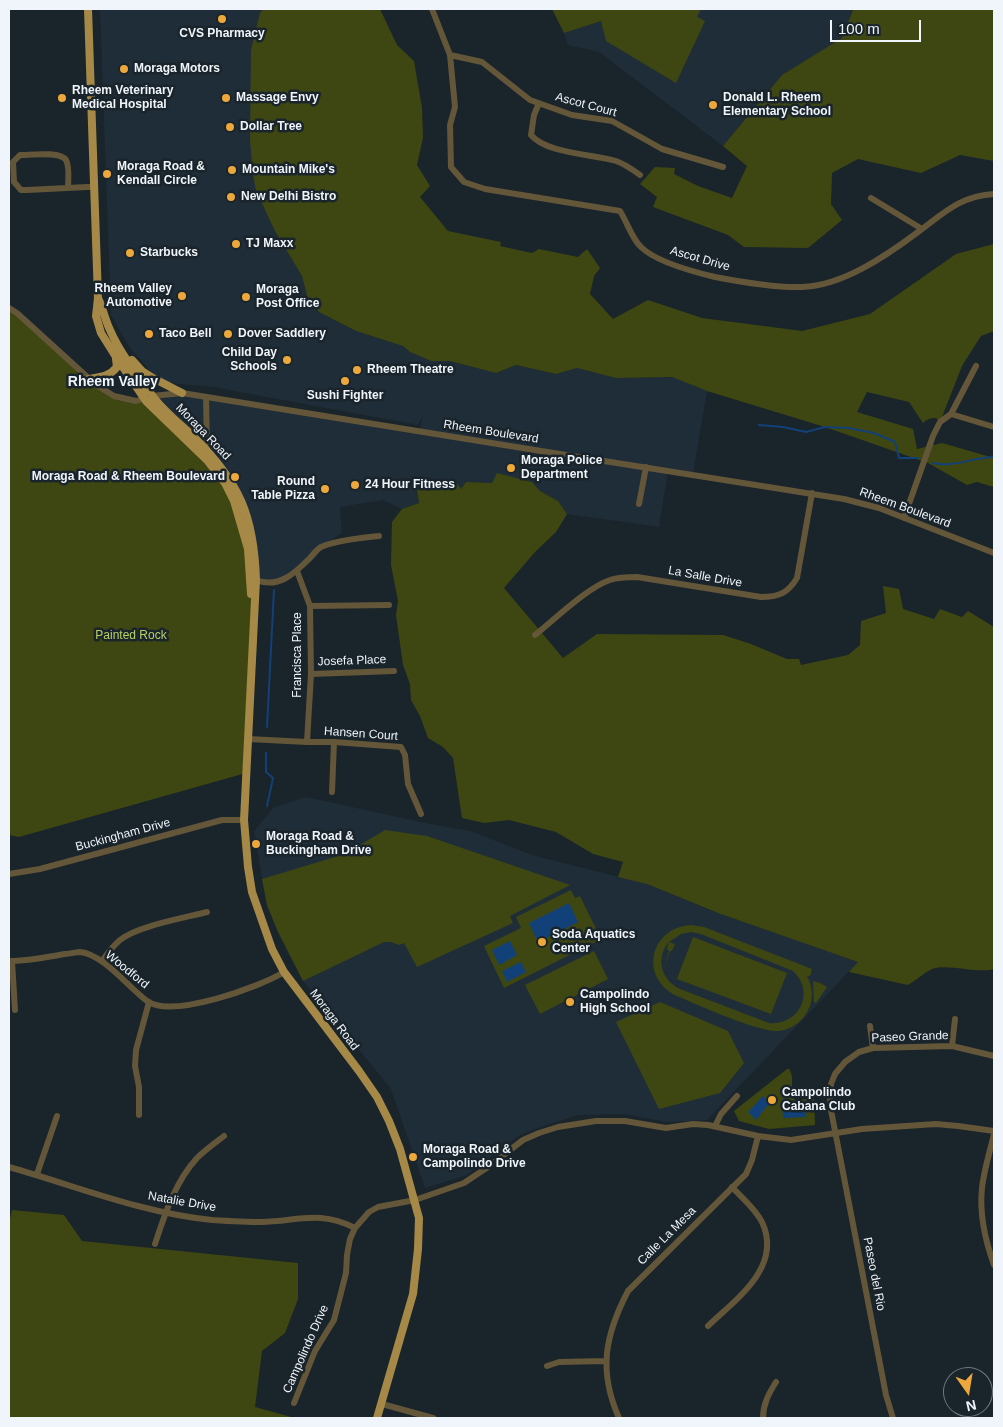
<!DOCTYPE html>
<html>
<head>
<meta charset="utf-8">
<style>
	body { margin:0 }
	#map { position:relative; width:1003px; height:1427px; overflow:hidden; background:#1a242b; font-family:Arial,sans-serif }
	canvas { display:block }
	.frame { position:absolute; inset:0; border:10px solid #eff5fa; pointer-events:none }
	.north { position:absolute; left:943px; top:1367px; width:50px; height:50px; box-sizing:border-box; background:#1a242b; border:1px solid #6f787e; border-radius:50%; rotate:167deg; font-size:14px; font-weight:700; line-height:20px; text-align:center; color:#eff5fa }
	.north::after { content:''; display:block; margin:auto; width:18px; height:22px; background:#eda83b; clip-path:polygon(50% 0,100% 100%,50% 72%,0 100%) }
	.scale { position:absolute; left:830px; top:20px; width:91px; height:22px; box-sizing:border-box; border:2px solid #eff5fa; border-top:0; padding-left:6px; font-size:15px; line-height:18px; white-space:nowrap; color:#eff5fa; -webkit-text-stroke:4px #1a242b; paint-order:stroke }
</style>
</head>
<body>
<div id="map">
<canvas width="1003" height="1427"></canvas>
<div class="frame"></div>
<div class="north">N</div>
<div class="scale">100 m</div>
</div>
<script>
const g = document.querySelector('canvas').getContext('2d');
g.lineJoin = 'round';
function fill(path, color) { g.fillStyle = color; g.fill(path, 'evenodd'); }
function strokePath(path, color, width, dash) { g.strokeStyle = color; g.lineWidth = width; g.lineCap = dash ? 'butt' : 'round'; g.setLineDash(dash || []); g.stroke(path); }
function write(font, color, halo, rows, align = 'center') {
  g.font = font + ' Arial,sans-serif'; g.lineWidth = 5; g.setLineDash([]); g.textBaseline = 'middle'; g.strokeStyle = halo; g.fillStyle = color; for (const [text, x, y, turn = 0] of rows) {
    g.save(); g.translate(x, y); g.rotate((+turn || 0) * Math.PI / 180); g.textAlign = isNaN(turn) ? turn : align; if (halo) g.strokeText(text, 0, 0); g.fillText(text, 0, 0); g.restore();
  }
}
fill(new Path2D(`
	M100,9H263L260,13L256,191L275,231L302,276L307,296L319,312L356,331L403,346L410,352L431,361H450L496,373L516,365L556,374L577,368L616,378L672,377L707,391L693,474L668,470L659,527L567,514L558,501L540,491L532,482L498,474L492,483L466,482L461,489H417L419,503L402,509L383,500L340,507L342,533L320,547L288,578L263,582L145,399L174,392L420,431L423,415L418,425L213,387L160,382L130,348L111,315Z
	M606,9H849L853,10L842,38L782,75L723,146L599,52L568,45L564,33L601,20Z
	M306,797L425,823L470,831L535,856L647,884L707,909L858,962L707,1120L666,1122L624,1114L578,1115L540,1127L520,1135L467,1175L425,1188L391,1089L303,981L278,932L267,905L254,831L273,808Z`), '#1f2d39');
fill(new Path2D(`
	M263,9H380L397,45L414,61L422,108L423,138L417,165L430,186L420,197L448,231L501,242L500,246L532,253L539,249L578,257L587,249L600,268L594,276L590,294L613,319L648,300L702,318L802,331L870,314L956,254L994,244V331L981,336L962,366L940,422L936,418C930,418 927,419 923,423L909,402L867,392L857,412L913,429L917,449L942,443L994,458V487L977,482L967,485L928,463L825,427L707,391L672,377L616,378L577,368L556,374L516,365L496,373L450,361H431L410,352L403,346L356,331L319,312L307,296L302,276L275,231L256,191L253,174L250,140L251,50L260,13Z
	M552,9H701L697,17L705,21L676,83L606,41L601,21L564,33Z
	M850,9H994V161L960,155L921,173L858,159L832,173L831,204L842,220L808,248L744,247L728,235L653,207L657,197L640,184L655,167L675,168L674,174L698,186L732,198L747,166L723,146L782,75L842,38L853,10Z
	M9,308L114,396L145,399L225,483L248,549L254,626L246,773L19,837L9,835Z
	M497,473L532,482L540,491L558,501L567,514L556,532L535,552L504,588L563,658L597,634L723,635L751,644L787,659H799L801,665L848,655L860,645L861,621L886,613L883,586L899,589L903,609L934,619L940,609L962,617L968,611L994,627V969C980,974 945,963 932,969C924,973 916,980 908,985L849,972L858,962L718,913L647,884L618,877L623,862L593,854L556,832L509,820L484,823L462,818L453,758L443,747L428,738L420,716L411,700L410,684L403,665L396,615L398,601L391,565L392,522L402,509L419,503L417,490L455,481L461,489L466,482L492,483Z
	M385,830L427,836L570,885L510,916L513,923L417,967L404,943L399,945L391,942H384L303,981L278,932L267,905L262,879L345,854Z
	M571,890L575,898L580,896L601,939L504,988L484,946L521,928L516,917Z
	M691,925L704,927L812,969L810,976H807C813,987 814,1001 807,1012C802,1022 790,1030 779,1031C760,1033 698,1005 677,996C639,978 649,928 691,925ZM691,932L701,934L793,971C816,992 799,1026 769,1023L680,989C661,980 655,958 669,942L667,949L669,951L664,968L670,951H672L675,944L669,942L681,934Z
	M693,937L787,973L771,1014L677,979Z
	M594,951L608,979L540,1014L525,985Z
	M813,981L820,983L827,987L816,1003L814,1002Z
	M660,1002L728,1031L744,1063L720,1093L659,1109L616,1022Z
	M787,1069H789C796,1079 788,1091 795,1100L814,1099L815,1125L769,1129L739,1121L734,1111Z
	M12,1210L64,1215L82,1241L298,1263V1299L285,1333L262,1351L255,1407L295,1418H9V1223Z`), '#3e4711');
fill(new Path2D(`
	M569,903L578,922L538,942L529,923Z
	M510,941L517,955L499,965L492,950Z
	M521,962L526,972L507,982L502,971Z
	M763,1096L771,1104L767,1106L756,1120L748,1112Z
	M789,1099L790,1106L806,1105V1117L783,1118L782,1100Z`), '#124078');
strokePath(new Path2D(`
	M759,425L783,427L806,432L825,427L848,428L874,433L895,442L899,458H918
	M933,463C953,468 974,457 994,457
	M267,727L274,590
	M266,753V772L273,778L267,806`), '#124078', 2);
strokePath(new Path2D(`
	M432,9L450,55L455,107L450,125L451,167L464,182L485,189L620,211C627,222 632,239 641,247C656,262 694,272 715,277C741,282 776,288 802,287C842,286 886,256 918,232C944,213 960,196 994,194
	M450,55L482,62L530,100L572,115L612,121L662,149L723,167
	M539,103L534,115L531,135C547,154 593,154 616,161C625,164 633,170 640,175
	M68,188C68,180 70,167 66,160C60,151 30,155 20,155L13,162L14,182L21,190H27L87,187H94
	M871,198L922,229
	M9,308L17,313L95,384L114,396L136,401L152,396L182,393L541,451L844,499L879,508L994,553
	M206,397L207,450
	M951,414L994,427
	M639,504L646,467
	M904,518L933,436L940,422L951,414L976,366
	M297,571L310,606L311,674L307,742
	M256,580C279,589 295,573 310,558C313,555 317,549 321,547C334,541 365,537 379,536
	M310,606L389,605
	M535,635C555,619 588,587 610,580C619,577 628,577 637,577L761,597C779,597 788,593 797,578L812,493
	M311,674L394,671
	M248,739L307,742H334L401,747L405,755L408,784L421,814
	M332,792L334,742
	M9,874L40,869L222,820H244
	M9,961C27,961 47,957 65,954C70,954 76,952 80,952C103,954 129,988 147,1001C172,1019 260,987 284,972
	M12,961L15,1010
	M102,961C107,954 113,946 120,940C137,926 184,918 207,912
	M870,1026L873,1048
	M952,1046L955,1019
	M139,1115V1087L135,1066L136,1050L149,1002
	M715,1126L721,1114L737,1096
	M994,1134C990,1151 984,1170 982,1188C979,1215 985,1240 994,1265
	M9,1167C76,1186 142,1213 212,1220C228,1221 245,1222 261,1222C298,1221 320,1210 355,1228
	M37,1174L57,1116
	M155,1244C165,1214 175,1182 197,1158C205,1150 215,1143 224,1136
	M708,1326C736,1299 783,1267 762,1222C755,1208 742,1198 732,1187
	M547,1366L559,1362L606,1361
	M294,1403L315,1351L334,1320L346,1273L347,1255L350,1239L355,1228L369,1212L378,1207L415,1200L464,1183L488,1167L523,1140L539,1133L558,1127L596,1121H625L666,1128L693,1124L708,1125L758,1136L791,1140L862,1129L936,1124L958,1126L994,1131
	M382,1404L433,1418
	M619,1418C598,1371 605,1335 628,1291L746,1174L752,1160L758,1136
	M763,1418C763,1404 769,1393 776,1382
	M893,1418L886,1395L830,1105L831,1084L835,1074L845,1062L859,1052L873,1048L952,1046L994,1056`), '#645638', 6);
strokePath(new Path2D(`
	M88,9L98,298L96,316L101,333L116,357L146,401L207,460L225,483L234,501L248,549L251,594
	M98,298C103,308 105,320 110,330C119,351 137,375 151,394C162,410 180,424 194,437C240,483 254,516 256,580L244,820L248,867L252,892L272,949L284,972L359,1071L377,1097L389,1121L400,1149L419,1218L418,1249L413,1294L377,1418
	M132,360L142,371L153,378L182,393
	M89,379C100,377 109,377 117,367L116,359`), '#a68947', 8);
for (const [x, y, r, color] of [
	[222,19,5,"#eda83b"],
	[124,69,5,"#eda83b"],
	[62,98,5,"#eda83b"],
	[226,98,5,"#eda83b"],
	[713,105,5,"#eda83b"],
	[230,127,5,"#eda83b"],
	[232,170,5,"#eda83b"],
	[107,174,5,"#eda83b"],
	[231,197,5,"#eda83b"],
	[236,244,5,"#eda83b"],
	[130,253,5,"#eda83b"],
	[182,296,5,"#eda83b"],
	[246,297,5,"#eda83b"],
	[149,334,5,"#eda83b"],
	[228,334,5,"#eda83b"],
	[287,360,5,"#eda83b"],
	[357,370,5,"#eda83b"],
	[345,381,5,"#eda83b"],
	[511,468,5,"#eda83b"],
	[235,477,5,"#eda83b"],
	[355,485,5,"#eda83b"],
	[325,489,5,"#eda83b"],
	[256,844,5,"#eda83b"],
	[542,942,5,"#eda83b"],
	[570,1002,5,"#eda83b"],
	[772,1100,5,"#eda83b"],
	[413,1157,5,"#eda83b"]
]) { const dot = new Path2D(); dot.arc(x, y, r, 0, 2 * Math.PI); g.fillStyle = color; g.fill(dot); strokePath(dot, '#1a242b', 2); }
write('bold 12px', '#eff5fa', '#1a242b', [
	["CVS Pharmacy",222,34,"center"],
	["Moraga Motors",134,69],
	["Rheem Veterinary",72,91],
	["Medical Hospital",72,105],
	["Massage Envy",236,98],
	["Donald L. Rheem",723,98],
	["Elementary School",723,112],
	["Dollar Tree",240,127],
	["Moraga Road &",117,167],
	["Kendall Circle",117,181],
	["Mountain Mike's",242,170],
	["New Delhi Bistro",241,197],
	["TJ Maxx",246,244],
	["Starbucks",140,253],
	["Rheem Valley",172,289,"right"],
	["Automotive",172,303,"right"],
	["Moraga",256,290],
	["Post Office",256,304],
	["Taco Bell",159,334],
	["Dover Saddlery",238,334],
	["Child Day",277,353,"right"],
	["Schools",277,367,"right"],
	["Rheem Theatre",367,370],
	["Sushi Fighter",345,396,"center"],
	["Moraga Police",521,461],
	["Department",521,475],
	["Moraga Road & Rheem Boulevard",225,477,"right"],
	["Round",315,482,"right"],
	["Table Pizza",315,496,"right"],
	["24 Hour Fitness",365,485],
	["Moraga Road &",266,837],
	["Buckingham Drive",266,851],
	["Soda Aquatics",552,935],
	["Center",552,949],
	["Campolindo",580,995],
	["High School",580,1009],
	["Campolindo",782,1093],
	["Cabana Club",782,1107],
	["Moraga Road &",423,1150],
	["Campolindo Drive",423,1164]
], 'left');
write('12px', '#eff5fa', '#1a242b', [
	["Ascot Court",586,105,15],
	["Ascot Drive",700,259,16],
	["Moraga Road",203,432,46],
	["Rheem Boulevard",491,432,9],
	["Rheem Boulevard",905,508,20],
	["La Salle Drive",705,577,10],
	["Francisca Place",298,655,-90],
	["Josefa Place",352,661,-2],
	["Hansen Court",361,734,4],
	["Buckingham Drive",123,835,-15],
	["Woodford",127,970,39],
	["Moraga Road",334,1020,53],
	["Paseo Grande",910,1037,-2],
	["Natalie Drive",182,1202,10],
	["Calle La Mesa",667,1236,-45],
	["Paseo del Rio",874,1274,79],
	["Campolindo Drive",306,1349,-66]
]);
write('12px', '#bad062', '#1a242b', [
	["Painted Rock",131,636]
]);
write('bold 14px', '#eff5fa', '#1a242b', [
	["Rheem Valley",113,382]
]);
</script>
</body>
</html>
